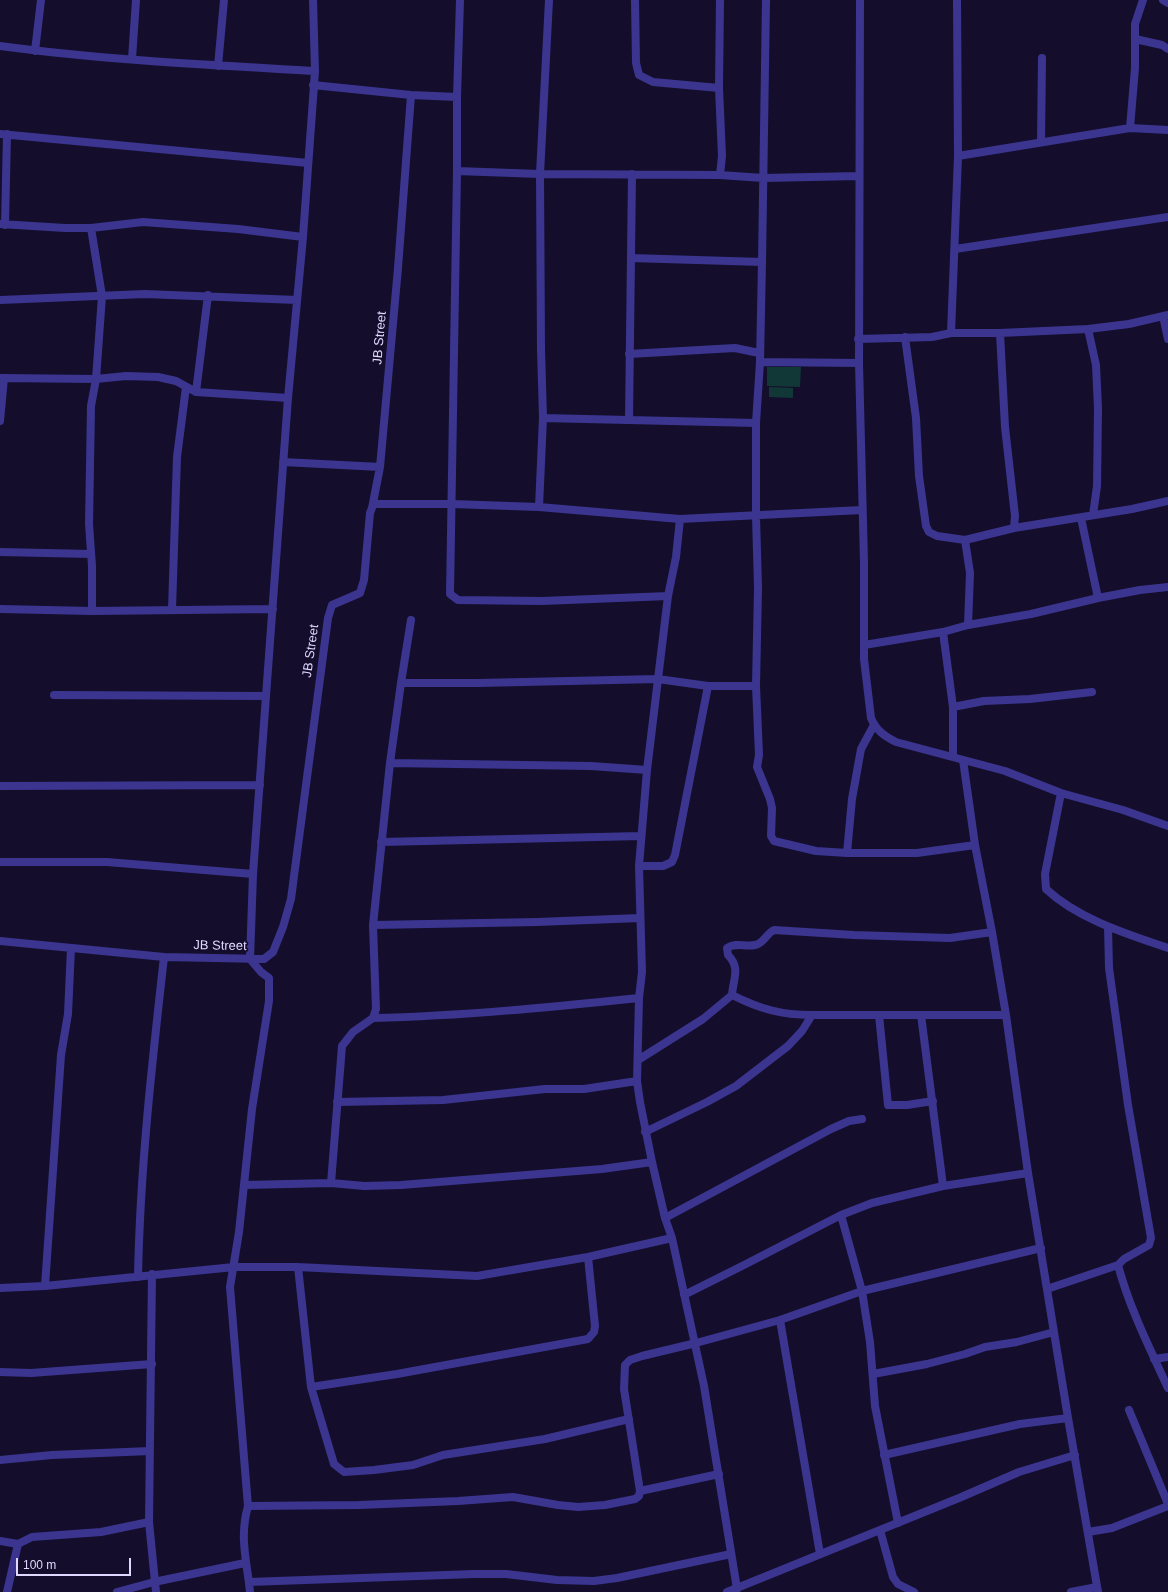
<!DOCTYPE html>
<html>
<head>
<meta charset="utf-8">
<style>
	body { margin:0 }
	#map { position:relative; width:1168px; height:1592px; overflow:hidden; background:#140e2c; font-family:Arial,sans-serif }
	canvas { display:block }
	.scale { position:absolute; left:16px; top:1558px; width:115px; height:18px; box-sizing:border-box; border:2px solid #dfd9ff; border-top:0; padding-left:5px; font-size:12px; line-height:14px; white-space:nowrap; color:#dfd9ff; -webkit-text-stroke:3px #140e2c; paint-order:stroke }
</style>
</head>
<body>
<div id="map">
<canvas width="1168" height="1592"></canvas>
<div class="scale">100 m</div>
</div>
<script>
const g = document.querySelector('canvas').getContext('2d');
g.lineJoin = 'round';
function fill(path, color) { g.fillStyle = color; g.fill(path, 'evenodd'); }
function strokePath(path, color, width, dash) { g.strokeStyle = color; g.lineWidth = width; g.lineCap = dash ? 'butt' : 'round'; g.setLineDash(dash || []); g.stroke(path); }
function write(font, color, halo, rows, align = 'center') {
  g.font = font + ' Arial,sans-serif'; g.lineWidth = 3.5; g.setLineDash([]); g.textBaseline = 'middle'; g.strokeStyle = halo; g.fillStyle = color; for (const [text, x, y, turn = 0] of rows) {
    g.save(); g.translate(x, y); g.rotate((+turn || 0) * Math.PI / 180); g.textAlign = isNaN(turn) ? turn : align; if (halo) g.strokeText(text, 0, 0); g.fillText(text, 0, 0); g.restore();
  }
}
fill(new Path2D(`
	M767,367H801L800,387L767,386Z
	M769,387L793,388V398L769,397Z`), '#113737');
strokePath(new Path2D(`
	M460,0L457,97V171L450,594L458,600L542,601L668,596
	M635,0L636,63L639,75L653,82L719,88
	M720,0L719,88L722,156L720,175
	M766,0L762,262L760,362L756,423V516L758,588L756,686L759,755L757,767L770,799L772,808L771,836L774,841L816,851L847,853H917L975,845
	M860,0L859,363L864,562V659L871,718C876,730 884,736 896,742L1005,771L1061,793L1123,810L1168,826
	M1163,0L1168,3
	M1135,39L1162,45L1168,49
	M0,46C104,60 210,65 315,71
	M35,51L41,0
	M132,59L136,0
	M218,66L224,0
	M313,85L411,95L457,97
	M1130,128L1135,68V24L1143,0
	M0,134L308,163
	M1041,142L1042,58
	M958,156L1130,128L1168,130
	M457,171L540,174L720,175L763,178L859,176
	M0,224L65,228H91L143,222L238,229L303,237
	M5,225L7,134
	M91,228L102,296L96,379L91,406L89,524L92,566V611
	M955,249L1168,217
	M631,258L762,262
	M0,300L145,294L297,300
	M1163,316L1168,339
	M1088,329L1096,365L1098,409L1097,486L1093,515
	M951,333L958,156L957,0
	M1000,333L1005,427L1015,516L1014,528
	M905,337L916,418L919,476L926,526L929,532L937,536L965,540L1014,528L1132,509L1168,501
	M858,339L932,337L951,333H1000L1088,329L1129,324L1168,315
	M629,354L735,348L759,353
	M760,362L859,363
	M0,378L96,379L126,376L158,377L176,381L196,392L288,398
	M196,392L208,295
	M543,418L756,423
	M629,420L632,174
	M0,421L4,378
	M283,462L380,467
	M373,504H452L539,507L680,519L862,510
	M539,507L543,418L541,349L540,174L549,0
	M1081,518L1098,598
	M680,519L676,557L668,596L658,679L647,770L639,866L642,972L639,998L637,1081L640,1102L652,1162L665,1218L672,1238L704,1386L737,1589
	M965,540L970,573L968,625
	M0,552L91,554
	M0,609L92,611L273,609
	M172,609L177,457L186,387
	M943,632L953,707
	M864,645L943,632L968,625L1031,614L1098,598L1140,590L1168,587
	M401,683L411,620
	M54,695L266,696
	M953,757V707L984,701L1030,699L1092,692
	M963,760L975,845L992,932L1006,1015L1028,1173L1068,1418L1098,1592
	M390,763L591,766L647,770
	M0,786L260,785
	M1061,793L1045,874L1046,889C1078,919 1127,934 1168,948
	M381,842L641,836
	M847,853L852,799L861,749L874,725
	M0,862H107L253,874
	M639,866H663L672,862L675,855L708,686
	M373,925L537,922L640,918
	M0,941L164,957L264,959L273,952L283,927L291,899L328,618L332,605L360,593L364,580L370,513L372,508L380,467L398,268L411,95
	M812,1015C781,1015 760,1009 732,995C733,979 741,968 728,955L727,948C736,942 745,947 755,945C763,944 766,934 774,930L854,935L950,938L992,932
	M879,1015L888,1105H907L933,1101
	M921,1015L943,1186
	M373,1018C463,1016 551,1007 639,998
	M638,1060L703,1019L732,995
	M337,1102L443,1100L545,1089H584L637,1081
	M645,1132L707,1102L736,1086L788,1046L802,1031L812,1015H1006
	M331,1183L342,1046L353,1032L373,1018L376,1009L373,925L390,763L401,683H478L658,679L708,686H756
	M245,1185L331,1183L364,1186L401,1185L602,1169L652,1162
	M841,1215L862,1291L870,1342L875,1406L898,1523
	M665,1218L831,1129L849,1121L862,1119
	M1118,1265C1129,1307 1150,1349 1168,1388
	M298,1267L311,1387L334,1464L344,1472L374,1470L413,1465L443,1455L545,1439L629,1419
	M152,1274L149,1522L156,1592
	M138,1277C140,1170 152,1063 164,957
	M45,1286L61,1055L68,1014L71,948
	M0,1288L45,1286L234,1267H298L477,1276L588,1257
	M1047,1289L1118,1265L1124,1259L1149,1245L1151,1238L1128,1105L1109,968L1108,927
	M684,1295L744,1265L841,1215L872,1203L943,1186L1028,1173
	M780,1320L820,1554
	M1154,1359L1168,1357
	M0,1372L31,1373L152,1364
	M873,1374L927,1364L965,1354L985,1347L1017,1342L1054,1332
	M311,1387L397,1374L588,1339L594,1332L595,1326L588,1257L672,1238
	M1129,1410L1168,1504
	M884,1455L1020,1424L1068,1418
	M0,1460L52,1455L150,1451
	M640,1491L719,1474
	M248,1506L359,1505L458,1501L513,1497L558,1505L578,1507L605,1505L635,1499L639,1496L640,1491L624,1389L625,1365L630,1360L642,1356L696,1343L780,1320L862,1291L1041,1248
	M880,1530L893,1577L898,1584L914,1592
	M1088,1532L1112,1528L1168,1506
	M0,1541L18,1544L32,1537L101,1532L149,1522
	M249,1582L474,1574H506L557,1580L594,1581L617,1578L731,1554
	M7,1592L18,1544
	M117,1592L154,1582L245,1563
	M250,1592C247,1561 239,1538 248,1506L230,1287L239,1232L252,1109L269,1001V978L261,972L250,959L253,874L266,696L288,398L303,237L315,71L313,0
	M727,1592L959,1498L1019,1472L1075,1455
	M1071,1592L1097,1587`), '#3b3590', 8);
write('13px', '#dfd9ff', '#140e2c', [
	["JB Street",380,338,-85],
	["JB Street",311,651,-82],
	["JB Street",220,946,1]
]);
</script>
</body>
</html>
